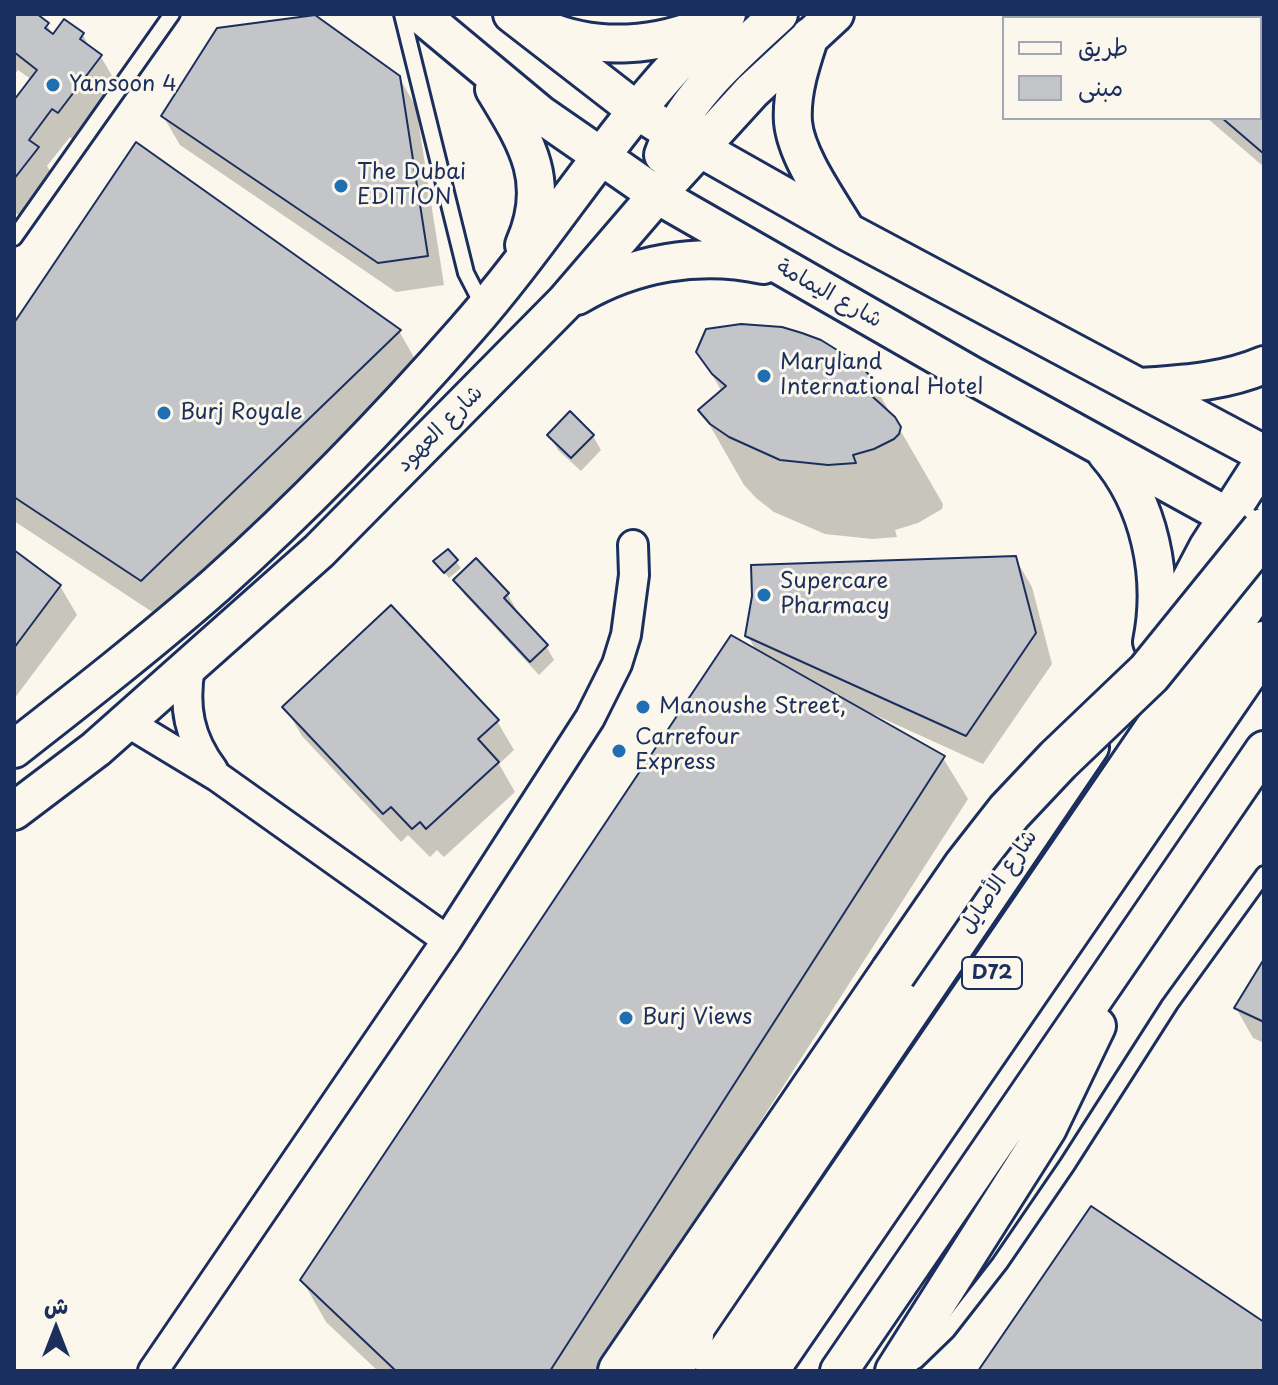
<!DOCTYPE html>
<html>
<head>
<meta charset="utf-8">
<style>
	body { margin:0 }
	#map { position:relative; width:1278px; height:1385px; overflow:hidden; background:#fbf7ec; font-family:"Playpen Sans","Playpen Sans Arabic",sans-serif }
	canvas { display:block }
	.frame { position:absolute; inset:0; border:16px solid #1b2f5e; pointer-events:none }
	.legend { position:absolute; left:1002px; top:16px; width:260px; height:104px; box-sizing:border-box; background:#fbf7ec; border:2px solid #a1a7b3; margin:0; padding:10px 14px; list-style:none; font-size:24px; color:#1b2f5e }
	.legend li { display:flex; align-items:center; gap:16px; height:40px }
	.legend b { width:40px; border:2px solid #a1a7b3 }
	.north { position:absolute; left:16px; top:1289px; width:80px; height:80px; -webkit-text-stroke:6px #fbf7ec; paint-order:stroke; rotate:0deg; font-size:22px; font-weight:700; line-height:32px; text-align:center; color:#1b2f5e }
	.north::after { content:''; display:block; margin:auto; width:28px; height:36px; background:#1b2f5e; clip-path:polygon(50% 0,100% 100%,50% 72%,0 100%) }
</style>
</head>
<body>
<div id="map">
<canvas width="1278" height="1385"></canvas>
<div class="frame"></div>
<ul class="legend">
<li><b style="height:10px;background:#fbf7ec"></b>طريق</li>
<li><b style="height:22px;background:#c3c5c9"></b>مبنى</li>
</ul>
<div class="north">ش</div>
</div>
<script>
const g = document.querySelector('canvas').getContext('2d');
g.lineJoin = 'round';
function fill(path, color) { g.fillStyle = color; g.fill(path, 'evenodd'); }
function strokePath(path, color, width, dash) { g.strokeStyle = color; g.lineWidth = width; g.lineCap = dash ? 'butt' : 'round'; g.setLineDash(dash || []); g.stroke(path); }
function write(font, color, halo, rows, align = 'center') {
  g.font = font + ' "Playpen Sans","Playpen Sans Arabic",sans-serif'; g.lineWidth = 6; g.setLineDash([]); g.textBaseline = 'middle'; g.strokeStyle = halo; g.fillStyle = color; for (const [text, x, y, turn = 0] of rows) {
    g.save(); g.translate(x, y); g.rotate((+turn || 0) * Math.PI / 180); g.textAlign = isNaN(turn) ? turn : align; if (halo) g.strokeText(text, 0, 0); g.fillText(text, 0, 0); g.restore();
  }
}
fill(new Path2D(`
	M14,14H34L47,25L54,36L83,35L91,50L101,57L118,86L75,141L70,137L47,166L54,178L23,218L14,212V103L32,80L18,70L14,75Z
	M1084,14H1264V167L1207,118H1260V18H1089Z
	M399,77L416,107L444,285L396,292L180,145L163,116Z
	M14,327L399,331L423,373L166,621L14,521Z
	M699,352L870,378L943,504L942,509L918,523L895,530L897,537L872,539L825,534L774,512L756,498L744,485L701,410L722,392Z
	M549,435L593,436L601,450L581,471L558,450Z
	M14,552L60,586L77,615L14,699Z
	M448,552L461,568L449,578L436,562Z
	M1015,558L1032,587L1052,664L983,764L873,714L872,717L943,758L968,799L600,1371H378L326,1322L302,1280L757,652L747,635Z
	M476,561L508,595L516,609L514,611L546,646L554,660L539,675L464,594L456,580Z
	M285,707L497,721L514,750L499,764L515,792L444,857L437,850L430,857L408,835L401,842L302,736Z
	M1264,963V1043L1253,1038L1236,1008Z`), '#0003');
const building = new Path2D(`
	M14,14H37L49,23L45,28L53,34L64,19L84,33L80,39L102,55L58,113L52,109L29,140L39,147L14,179V100L37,70L14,52Z
	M1099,14H1264V154L1222,118H1260V18H1104Z
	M315,15L400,76L428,256L378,263L161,116L217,28Z
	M136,142L401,330L141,581L14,497V323Z
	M741,324L782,327L802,333L821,340L858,363L871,377L863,388L895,417L901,427L899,434L894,439L874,449L853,455L856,463L828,465L780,460L729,437L710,424L698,410L726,386L712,374L696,352L706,329Z
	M570,411L594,435L571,458L547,435Z
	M448,549L458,560L444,573L433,561Z
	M14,550L61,585L14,648Z
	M1016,556L1036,633L966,736L745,636L752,596L751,565Z
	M476,558L509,593L504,598L548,645L530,662L453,580Z
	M391,605L499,720L478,739L499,762L426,829L420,822L412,829L391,807L383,814L282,707Z
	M731,635L945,756L550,1371H396L300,1280Z
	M1264,959V1022L1234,1008Z
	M1091,1206L1264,1322V1371H978Z`);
fill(building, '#c3c5c9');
strokePath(building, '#1b2f5e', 2);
const service = new Path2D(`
	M402,14L466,273L484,308
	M14,238L172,14
	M916,1361L947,1331L1000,1263L1067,1165L1170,1004L1264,874`);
const minor = new Path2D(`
	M190,667C183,707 189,738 213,770
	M127,722L218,777L447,940
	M153,1371L447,940L590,718L617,664L626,635L634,575L633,545`);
const tertiary = new Path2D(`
	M420,14L540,114L657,195L971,375L1249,528
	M512,14L636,110L671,132L846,231L1264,454
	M542,28C597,52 659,47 713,22
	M810,36C801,63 791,93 793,122C796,156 828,200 846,230
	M494,89C527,143 552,182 524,245
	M663,155C683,98 736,54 779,14
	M577,296C633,263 699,251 763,265
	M1141,387C1184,384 1224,382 1264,365
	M1106,453C1150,503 1165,577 1152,642
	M1159,640L1208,547L1264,460
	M14,749C82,696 151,642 216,585C304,506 388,419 466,330C557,227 623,108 727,14
	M14,811L96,749L319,551L565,302L657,195L752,91L835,14
	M674,1355L691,1335L1090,747
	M839,1371L1264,750
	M894,1371L1048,1128L1097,1026`);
const primary = new Path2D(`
	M621,1371L893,973
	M668,1371L691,1335
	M718,1371L1264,574
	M765,1371L1264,644`);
strokePath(service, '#1b2f5e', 20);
strokePath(minor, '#1b2f5e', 34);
strokePath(tertiary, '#1b2f5e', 42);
strokePath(primary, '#1b2f5e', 50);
strokePath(service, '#fbf7ec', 14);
strokePath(minor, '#fbf7ec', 28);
strokePath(tertiary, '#fbf7ec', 36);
strokePath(primary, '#fbf7ec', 44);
const primaryBridge = new Path2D(`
	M893,973L966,867L1009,812L1058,760L1149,673L1264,531`);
strokePath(primaryBridge, '#1b2f5e', 50, []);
strokePath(primaryBridge, '#fbf7ec', 44);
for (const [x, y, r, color] of [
	[53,85,8,"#1f6fb2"],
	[341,186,8,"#1f6fb2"],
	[764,376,8,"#1f6fb2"],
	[164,413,8,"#1f6fb2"],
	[764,595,8,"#1f6fb2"],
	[643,707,8,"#1f6fb2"],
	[619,751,8,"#1f6fb2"],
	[626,1018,8,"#1f6fb2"]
]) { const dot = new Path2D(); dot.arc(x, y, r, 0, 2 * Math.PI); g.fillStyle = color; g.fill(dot); strokePath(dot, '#fbf7ec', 3); }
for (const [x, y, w] of [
	[992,973,60]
]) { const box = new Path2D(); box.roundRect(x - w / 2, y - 16, w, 32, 6); g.fillStyle = '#fbf7ec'; g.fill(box); strokePath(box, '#1b2f5e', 2); }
write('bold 20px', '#1b2f5e', null, [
	["D72",992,973]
]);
write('22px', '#1b2f5e', '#fbf7ec', [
	["Yansoon 4",69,85],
	["The Dubai",357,173],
	["EDITION",357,198],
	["Maryland",780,363],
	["International Hotel",780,388],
	["Burj Royale",180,413],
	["Supercare",780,582],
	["Pharmacy",780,607],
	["Manoushe Street,",659,707],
	["Carrefour",635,738],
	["Express",635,763],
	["Burj Views",642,1018]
], 'left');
write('22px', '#1b2f5e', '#fbf7ec', [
	["شارع اليمامة",829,294,29],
	["شارع العهود",440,429,-45],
	["شارع الأصايل",999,882,-56]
]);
</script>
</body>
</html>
